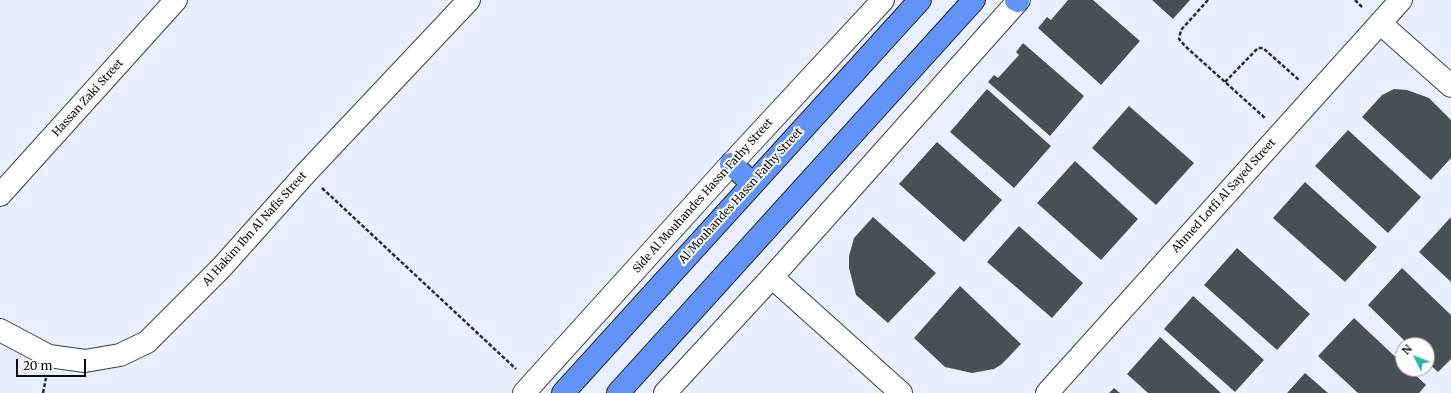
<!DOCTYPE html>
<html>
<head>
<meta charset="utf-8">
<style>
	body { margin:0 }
	#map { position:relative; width:1451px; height:393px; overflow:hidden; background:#e9efff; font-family:Merriweather,serif }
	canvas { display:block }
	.north { position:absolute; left:1395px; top:337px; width:40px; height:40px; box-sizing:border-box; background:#fff; border:1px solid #9d9d9d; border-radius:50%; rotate:312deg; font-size:11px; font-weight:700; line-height:16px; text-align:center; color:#0b0b0b }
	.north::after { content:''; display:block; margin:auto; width:14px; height:18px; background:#27b7a3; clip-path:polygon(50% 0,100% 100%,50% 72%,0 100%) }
	.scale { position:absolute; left:16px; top:359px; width:70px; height:18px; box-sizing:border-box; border:2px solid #0b0b0b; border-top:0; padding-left:5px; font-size:12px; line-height:14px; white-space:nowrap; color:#0b0b0b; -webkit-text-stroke:3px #fff; paint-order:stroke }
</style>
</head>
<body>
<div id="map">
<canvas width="1451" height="393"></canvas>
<div class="north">N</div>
<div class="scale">20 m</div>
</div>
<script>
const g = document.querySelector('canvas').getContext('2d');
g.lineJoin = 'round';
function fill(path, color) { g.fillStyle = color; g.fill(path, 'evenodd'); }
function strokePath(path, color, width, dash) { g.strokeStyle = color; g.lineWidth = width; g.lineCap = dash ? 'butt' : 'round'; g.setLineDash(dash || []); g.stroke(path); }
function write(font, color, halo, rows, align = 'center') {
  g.font = font + ' Merriweather,serif'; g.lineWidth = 4; g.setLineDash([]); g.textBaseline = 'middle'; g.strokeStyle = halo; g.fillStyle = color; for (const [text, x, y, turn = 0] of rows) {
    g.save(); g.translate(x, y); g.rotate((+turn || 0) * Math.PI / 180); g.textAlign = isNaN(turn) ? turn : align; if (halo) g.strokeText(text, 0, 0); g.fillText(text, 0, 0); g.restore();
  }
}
fill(new Path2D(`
	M1068,0H1093L1140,41L1101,85L1038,28L1047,17L1051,20Z
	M1152,0H1190L1173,19Z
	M1023,43L1084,96L1050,136L988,82L994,75L998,78L1019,55L1016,52Z
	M987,89L1051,146L1014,188L950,132Z
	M1394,89L1407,90L1429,98L1451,120V158L1431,180L1362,117L1382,95Z
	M1129,106L1194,163L1156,205L1092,148Z
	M1348,130L1421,197L1388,233L1315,166Z
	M937,142L1002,200L964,242L899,184Z
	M1075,161L1138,219L1101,260L1037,203Z
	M1305,182L1377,247L1345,282L1273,218Z
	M873,217L936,273L888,323L856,295L849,268V256L854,238Z
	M1451,217V282L1419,252Z
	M1019,226L1083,283L1052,318L987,262Z
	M1237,248L1310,314L1277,350L1204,285Z
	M1402,268L1451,315V359L1438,372L1427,362V345H1409L1368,305Z
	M960,286L1021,344L1002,364L994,369L972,373L945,367L914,338Z
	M1193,296L1264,360L1235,392L1164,329Z
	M1354,318L1403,364V369H1409L1426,385L1419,393H1358L1318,356Z
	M1160,337L1221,393H1148L1127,374Z
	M1305,373L1328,393H1287Z
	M1114,388L1120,393H1109Z`), '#485053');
const minor = new Path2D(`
	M1380,23L1451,86
	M0,195L176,0
	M772,277L901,393
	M0,330L49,356L85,361L120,355L147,342L222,267L306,173L469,0
	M524,393L731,164L883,0
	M665,393L772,277L1019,0
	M1047,393L1401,0`);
const major = new Path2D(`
	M1016,0L1018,1
	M731,164L752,183
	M563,393L920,0
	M618,393L974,0`);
strokePath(minor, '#3e3e3e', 24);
strokePath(major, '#1c1c1c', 24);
strokePath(new Path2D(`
	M1208,0L1181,30L1179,39L1185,46L1265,118
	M1355,0L1363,8
	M1225,82L1258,48H1263L1299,80
	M322,188L516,369
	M43,393L46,378`), '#2d2d2d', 2.5, [4, 2]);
strokePath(minor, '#fff', 22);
strokePath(major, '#6293f6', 22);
write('11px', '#0b0b0b', '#fff', [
	["Hassan Zaki Street",88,98,-48],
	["Side Al Mouhandes Hassn Fathy Street",703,196,-48],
	["Al Mouhandes Hassn Fathy Street",741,196,-48],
	["Ahmed Lotfi Al Sayed Street",1224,196,-48],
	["Al Hakim Ibn Al Nafis Street",255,229,-48]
]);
</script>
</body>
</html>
